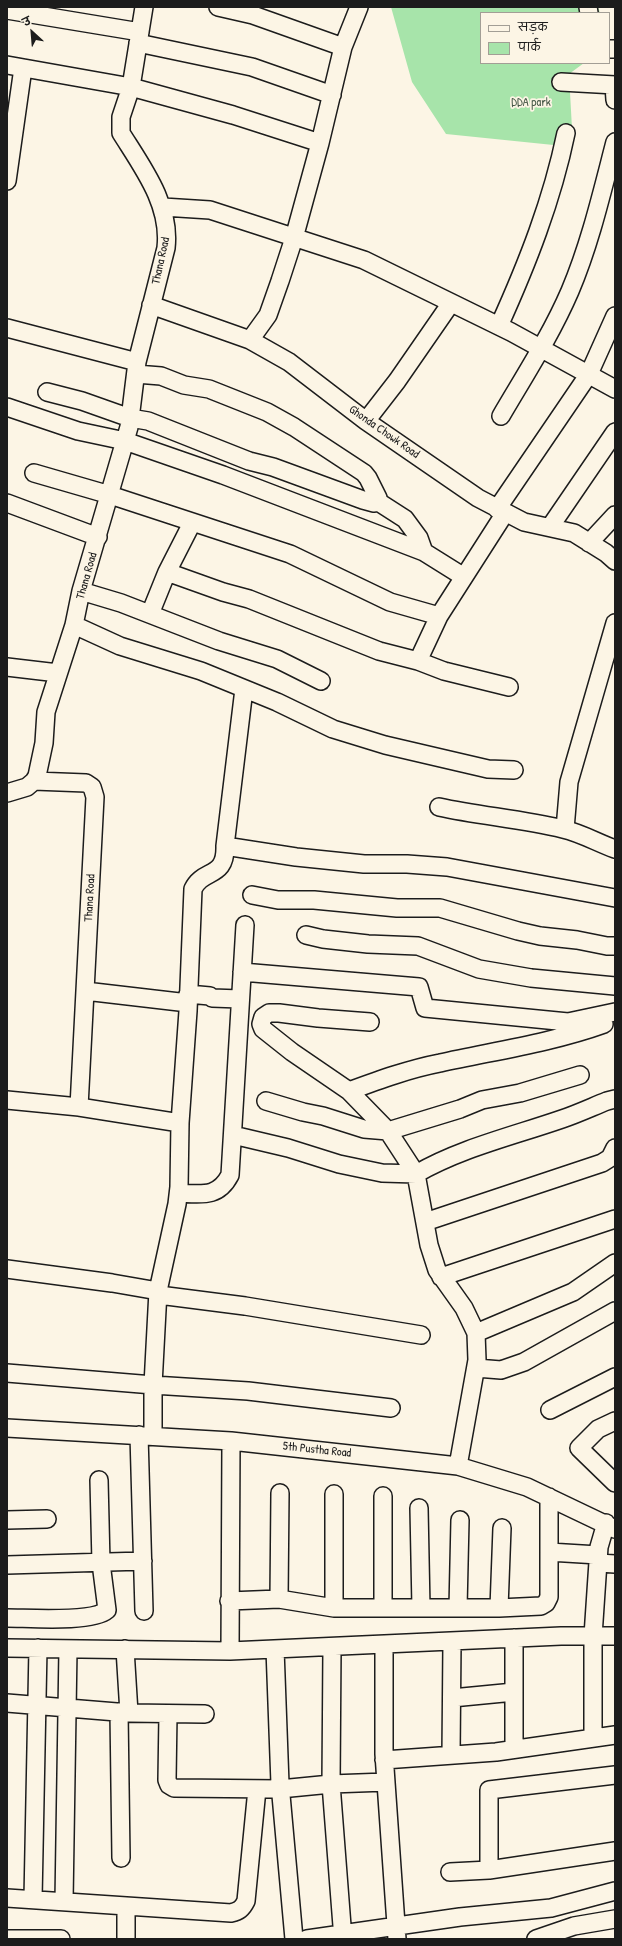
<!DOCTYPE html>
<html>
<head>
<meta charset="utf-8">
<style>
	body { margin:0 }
	#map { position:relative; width:622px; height:1946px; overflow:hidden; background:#fcf5e5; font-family:"Patrick Hand","Playpen Sans Deva",sans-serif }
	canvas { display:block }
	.frame { position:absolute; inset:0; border:8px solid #1c1c1c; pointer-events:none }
	.legend { position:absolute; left:480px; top:12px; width:130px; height:52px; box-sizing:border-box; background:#fcf5e5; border:1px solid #a29e95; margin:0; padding:5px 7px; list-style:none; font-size:12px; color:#1c1c1c }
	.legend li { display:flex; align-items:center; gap:8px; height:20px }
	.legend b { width:20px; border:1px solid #a29e95 }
	.north { position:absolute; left:12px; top:12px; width:40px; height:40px; -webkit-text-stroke:3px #fcf5e5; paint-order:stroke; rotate:334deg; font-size:11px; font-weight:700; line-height:16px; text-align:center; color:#1c1c1c }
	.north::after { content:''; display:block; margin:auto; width:14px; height:18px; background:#1c1c1c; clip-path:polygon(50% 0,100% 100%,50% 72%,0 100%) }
</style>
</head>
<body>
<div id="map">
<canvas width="622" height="1946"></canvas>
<div class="frame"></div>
<ul class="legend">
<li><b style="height:5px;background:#fcf5e5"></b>सड़क</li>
<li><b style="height:11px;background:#a7e4aa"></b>पार्क</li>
</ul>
<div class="north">उ</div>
</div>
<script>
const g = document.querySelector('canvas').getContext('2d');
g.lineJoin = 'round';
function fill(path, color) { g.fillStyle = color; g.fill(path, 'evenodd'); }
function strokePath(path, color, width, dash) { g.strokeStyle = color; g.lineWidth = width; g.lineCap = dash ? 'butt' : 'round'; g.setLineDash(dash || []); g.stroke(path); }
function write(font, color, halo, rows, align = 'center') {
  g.font = font + ' "Patrick Hand",sans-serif'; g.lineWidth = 3.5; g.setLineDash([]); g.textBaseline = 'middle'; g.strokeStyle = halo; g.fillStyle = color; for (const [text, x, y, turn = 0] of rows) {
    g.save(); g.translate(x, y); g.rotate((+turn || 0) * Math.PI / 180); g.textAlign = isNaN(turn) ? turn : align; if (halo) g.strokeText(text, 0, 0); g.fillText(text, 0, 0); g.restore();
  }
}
fill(new Path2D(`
	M391,7H598L600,13H481V63H584L569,74L573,147L446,134L412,82Z`), '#a7e4aa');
const minor = new Path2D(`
	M218,7L253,15L343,47
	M588,7L589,13
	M7,10L140,32
	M138,43L252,67L332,95
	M609,49H615
	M7,65L131,87L233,115L320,143
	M561,82L615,85
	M614,85L615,100
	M7,181L23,68
	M163,207L210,210L364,260L511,332L615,389
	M151,305L250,340L289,362L366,421L478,498L524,522L574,533L606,553L615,561
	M499,326C527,264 552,201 566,133
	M7,328L137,362
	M250,340L268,315L280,281L294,238L320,143L343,47L359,7
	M47,392L82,401L130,418L148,421L249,461L273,467L363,500L374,503L378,498L368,478L364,473L294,427L267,412L209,389L184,385L161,376L136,374
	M7,407L78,431L125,441L223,475L424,552
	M501,416C525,375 551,335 570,291C590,244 602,192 615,142
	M366,421L397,381L451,303
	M34,473L110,495L290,554L390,602L439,616
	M377,501L405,519L419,538L424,552L464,577
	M7,503L98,537
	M497,509L589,374L615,316
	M550,527L615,432
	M589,543L615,515
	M167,572L223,592L249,599L379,651L418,661L444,671L509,687
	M81,591L121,603L219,641L277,659L321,681
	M150,614L167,572L192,523
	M74,625L120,646L201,671L277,702L333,729L385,745L445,759L488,769L514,770
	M418,661L439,616L505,513
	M7,667L58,673
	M34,781L86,783L92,787L95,797L79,1107
	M7,793L27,787L34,781L37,776L44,743L46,712L74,625L81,591L129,427L137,362L166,248C171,205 143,168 121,133V117L131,87L144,7
	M439,807C480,816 522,819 563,829C581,833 598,843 615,849
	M565,829L569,782L615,623
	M225,846L296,857L364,864H407L447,867L615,898
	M252,895L278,900H314L397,908H440L518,931L540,936L577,940L607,946H615
	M306,935L323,939L368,944L418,946L479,969L531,978L615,986
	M242,972L419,987L425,1008L568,1022L615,1012
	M85,991L188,1003
	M188,994L210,996L212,998L240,999
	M370,1022L318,1018L279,1013H269L263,1017L261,1024L263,1029L292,1052L349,1091L388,1131L416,1174C461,1148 513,1136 562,1119C577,1114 592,1107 607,1101L615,1099
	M349,1091C379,1080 409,1069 440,1063C494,1051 551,1043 604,1024
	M7,1100L79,1107L180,1123
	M266,1101L303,1112L323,1116L364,1129L388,1131L460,1109L482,1100L520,1093L580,1075
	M233,1135L288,1148L339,1164L382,1173L416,1174L429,1245L437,1270L464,1308L476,1333L477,1360L458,1466
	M179,1193C202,1194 218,1198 230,1175L245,925
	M425,1222L602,1163L610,1158L615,1148
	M7,1269L112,1283L158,1291
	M441,1277L615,1219
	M159,1295L245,1306L421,1335
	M476,1333L573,1292L615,1263
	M476,1368L501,1370L524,1362L615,1311
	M7,1373L153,1385L248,1391L391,1408
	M550,1410L615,1377
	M615,1421L598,1429L579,1448L615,1483
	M7,1428L231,1441L458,1466L527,1487L615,1529
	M139,1435L144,1611
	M153,1436V1385L158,1291L177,1204L179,1187L180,1123L188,1011L193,889C203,868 226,879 225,846L244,689
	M419,1508L421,1608
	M7,1520L47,1519
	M549,1552L598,1555
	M598,1563L615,1564
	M7,1565L143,1561
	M279,1599L280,1493
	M229,1601L279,1599L334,1608H499L541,1606L546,1603L549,1597V1497
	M334,1608V1494
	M383,1608V1496
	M458,1608L460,1520
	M499,1608L502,1528
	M7,1618C29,1618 92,1623 107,1610L101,1563L99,1480
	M514,1638V1749
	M384,1645V1754L397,1939
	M332,1647L331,1784L343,1939
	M7,1648L230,1651L561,1636H615
	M125,1649L129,1713
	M275,1649L280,1784L294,1939
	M230,1651L231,1441
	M452,1698L514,1692
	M7,1703L129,1713L205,1714
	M119,1712L121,1858
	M168,1714L167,1780L169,1785L174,1788L280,1789L331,1784L386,1782
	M593,1738V1636L599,1547L606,1523
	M451,1755L452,1642
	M384,1760L496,1752L615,1735
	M489,1870V1790L615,1775
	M450,1872L489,1870L615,1851
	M7,1898L231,1913C239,1911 242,1909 246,1901L257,1789
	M33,1899L38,1648
	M64,1901L68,1649
	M7,1939H61
	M126,1939V1906
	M307,1939L460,1917L551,1908L615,1891
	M536,1939L574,1926L615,1919`);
strokePath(minor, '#1c1c1c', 20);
strokePath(minor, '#fcf5e5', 17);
write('12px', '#465847', '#fcf5e5', [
	["DDA park",531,103]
]);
write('12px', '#1c1c1c', '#fcf5e5', [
	["Thana Road",161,261,-78],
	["Ghonda Chowk Road",384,432,35],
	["Thana Road",87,576,-74],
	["Thana Road",90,898,-87],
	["5th Pustha Road",317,1450,6]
]);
</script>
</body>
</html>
